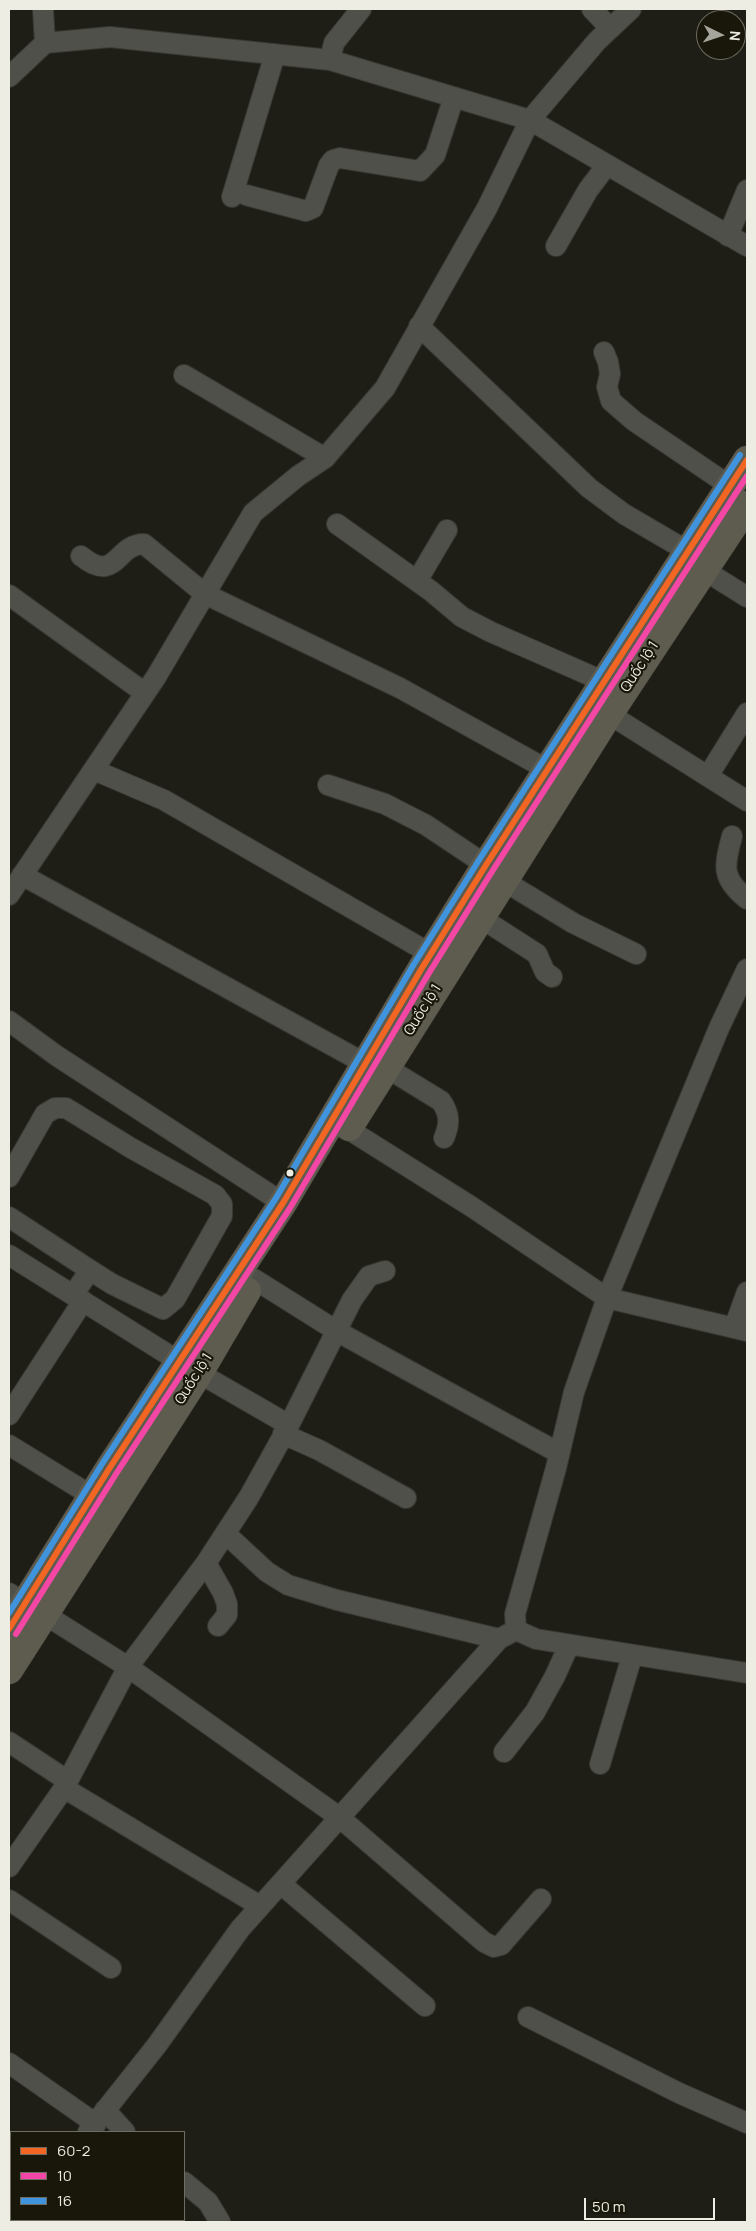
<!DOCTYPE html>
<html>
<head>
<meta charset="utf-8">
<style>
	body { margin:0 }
	#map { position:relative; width:756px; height:2231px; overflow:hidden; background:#1e1d16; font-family:Manrope,sans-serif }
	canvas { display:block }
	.frame { position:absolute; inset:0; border:10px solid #edede4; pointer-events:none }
	.legend { position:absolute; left:10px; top:2131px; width:175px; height:90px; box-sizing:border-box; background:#19170a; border:1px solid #6e6d61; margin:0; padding:6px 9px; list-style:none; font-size:15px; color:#edede4 }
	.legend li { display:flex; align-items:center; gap:10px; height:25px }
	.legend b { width:25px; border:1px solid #6e6d61 }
	.north { position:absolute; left:696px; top:10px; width:50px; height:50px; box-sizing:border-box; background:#19170a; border:1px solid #6e6d61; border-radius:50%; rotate:94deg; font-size:14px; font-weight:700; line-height:20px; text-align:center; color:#edede4 }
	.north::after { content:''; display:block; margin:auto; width:18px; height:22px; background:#a5a49c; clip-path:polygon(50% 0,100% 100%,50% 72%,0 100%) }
	.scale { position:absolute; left:584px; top:2198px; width:131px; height:22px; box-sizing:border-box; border:2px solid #edede4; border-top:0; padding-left:6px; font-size:15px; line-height:18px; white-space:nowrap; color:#edede4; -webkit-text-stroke:4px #19170a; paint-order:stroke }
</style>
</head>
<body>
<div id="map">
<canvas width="756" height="2231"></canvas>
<div class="frame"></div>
<ul class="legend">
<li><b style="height:6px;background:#f26522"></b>60-2</li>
<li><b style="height:6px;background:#f346a5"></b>10</li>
<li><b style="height:6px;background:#4094de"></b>16</li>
</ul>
<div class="north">N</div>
<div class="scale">50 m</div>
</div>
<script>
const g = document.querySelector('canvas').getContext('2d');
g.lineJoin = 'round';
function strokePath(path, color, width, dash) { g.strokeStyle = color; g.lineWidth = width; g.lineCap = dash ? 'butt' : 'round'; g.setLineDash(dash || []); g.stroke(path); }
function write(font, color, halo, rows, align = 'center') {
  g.font = font + ' Manrope,sans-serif'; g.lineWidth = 4.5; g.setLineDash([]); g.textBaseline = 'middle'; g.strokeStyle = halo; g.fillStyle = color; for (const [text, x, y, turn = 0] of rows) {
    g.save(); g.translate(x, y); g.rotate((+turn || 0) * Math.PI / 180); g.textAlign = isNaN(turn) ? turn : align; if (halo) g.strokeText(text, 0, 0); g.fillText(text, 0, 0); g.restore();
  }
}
const minor = new Path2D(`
	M43,9L45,43
	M592,9L610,28
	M330,60L334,43L361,9
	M9,77L45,43L110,37L330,60L530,120L747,246
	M246,195L306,211L313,208L329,165L333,160L340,158L420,171L435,155L454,97
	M232,197L275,54
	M728,236L747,190
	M556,246L588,190L607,165
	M419,326L589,488L624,514L689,552
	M604,352L608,362L610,374L607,387L611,401L634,421L730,486
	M184,375L325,458
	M337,524L431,591L462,617L491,632L605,682
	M81,556C117,585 115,544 144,544L205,594L400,688L548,770
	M704,570L747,597
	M417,581L447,530
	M9,595L145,693
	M609,714L747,801
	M94,770L164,800L431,954
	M708,776L747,713
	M328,785L385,804L426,825L486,865
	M732,836C724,867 721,878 747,899
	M22,875L366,1064
	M504,881L573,923L636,954
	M9,895L156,677L253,513L298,476L325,458L385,388L487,208L530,120L597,41L631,9
	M481,918L537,954L545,972L552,977
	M747,969L719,1028L607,1298L574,1392L556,1468L515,1614L516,1630L536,1639L747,1673
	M9,1021L57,1056L283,1203
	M387,1068L441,1101C450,1114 450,1124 444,1138
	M348,1129L472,1207L607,1298L747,1331
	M9,1177L45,1114L55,1108H66L131,1148L215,1195L222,1204V1216L175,1299L163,1309L112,1284L90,1270L73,1295
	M9,1217L90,1270
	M9,1255L180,1362
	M254,1279L340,1333L559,1453
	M734,1328L747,1292
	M199,1373L289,1425
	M9,1415L83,1301
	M283,1434L319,1450L406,1498
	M9,1445L92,1496
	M226,1534L267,1572L288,1585L337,1600L499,1639
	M206,1563L223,1593L227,1604V1615L218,1626
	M9,1593L25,1603
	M44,1614L128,1667L339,1817L484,1942L494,1947L501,1945L541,1899
	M9,1742L68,1781
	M504,1752L535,1712L555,1676L569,1645
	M600,1764L632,1656
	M64,1788L260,1906
	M9,1867L64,1788L128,1667L206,1563L249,1497L289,1425L352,1300L369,1276L385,1271
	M281,1884L425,2006
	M9,1900L111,1968
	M528,2017L679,2093L747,2123
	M9,2063L96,2124
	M105,2110L125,2132
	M88,2132L157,2045L240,1929L499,1639L516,1630
	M184,2182L208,2202L220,2222
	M28,2222L30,2220`);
const highway = new Path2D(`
	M349,1127L609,714L747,505
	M9,1629L109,1469L283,1203L422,968L486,865L747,460
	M9,1670L199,1373L247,1291`);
strokePath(minor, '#393934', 22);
strokePath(highway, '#393934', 29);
strokePath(minor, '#50504b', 20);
strokePath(highway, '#5d5c4f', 28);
strokePath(new Path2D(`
	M9,1629L109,1469L283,1203L422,968L486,865L747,460`), '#f26522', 6);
strokePath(new Path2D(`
	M16,1634L116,1474L290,1208L429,973L493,870L747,476`), '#f346a5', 6);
strokePath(new Path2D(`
	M9,1613L102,1464L276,1198L414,964L479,860L740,455`), '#4094de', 6);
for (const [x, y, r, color] of [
	[290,1173,4.5,"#edede4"]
]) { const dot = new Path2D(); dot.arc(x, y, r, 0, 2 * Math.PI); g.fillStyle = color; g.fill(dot); strokePath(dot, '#19170a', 2); }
write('14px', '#edede4', '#19170a', [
	["Quốc lộ 1",640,667,-57],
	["Quốc lộ 1",423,1010,-58],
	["Quốc lộ 1",194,1379,-58]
]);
</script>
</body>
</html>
